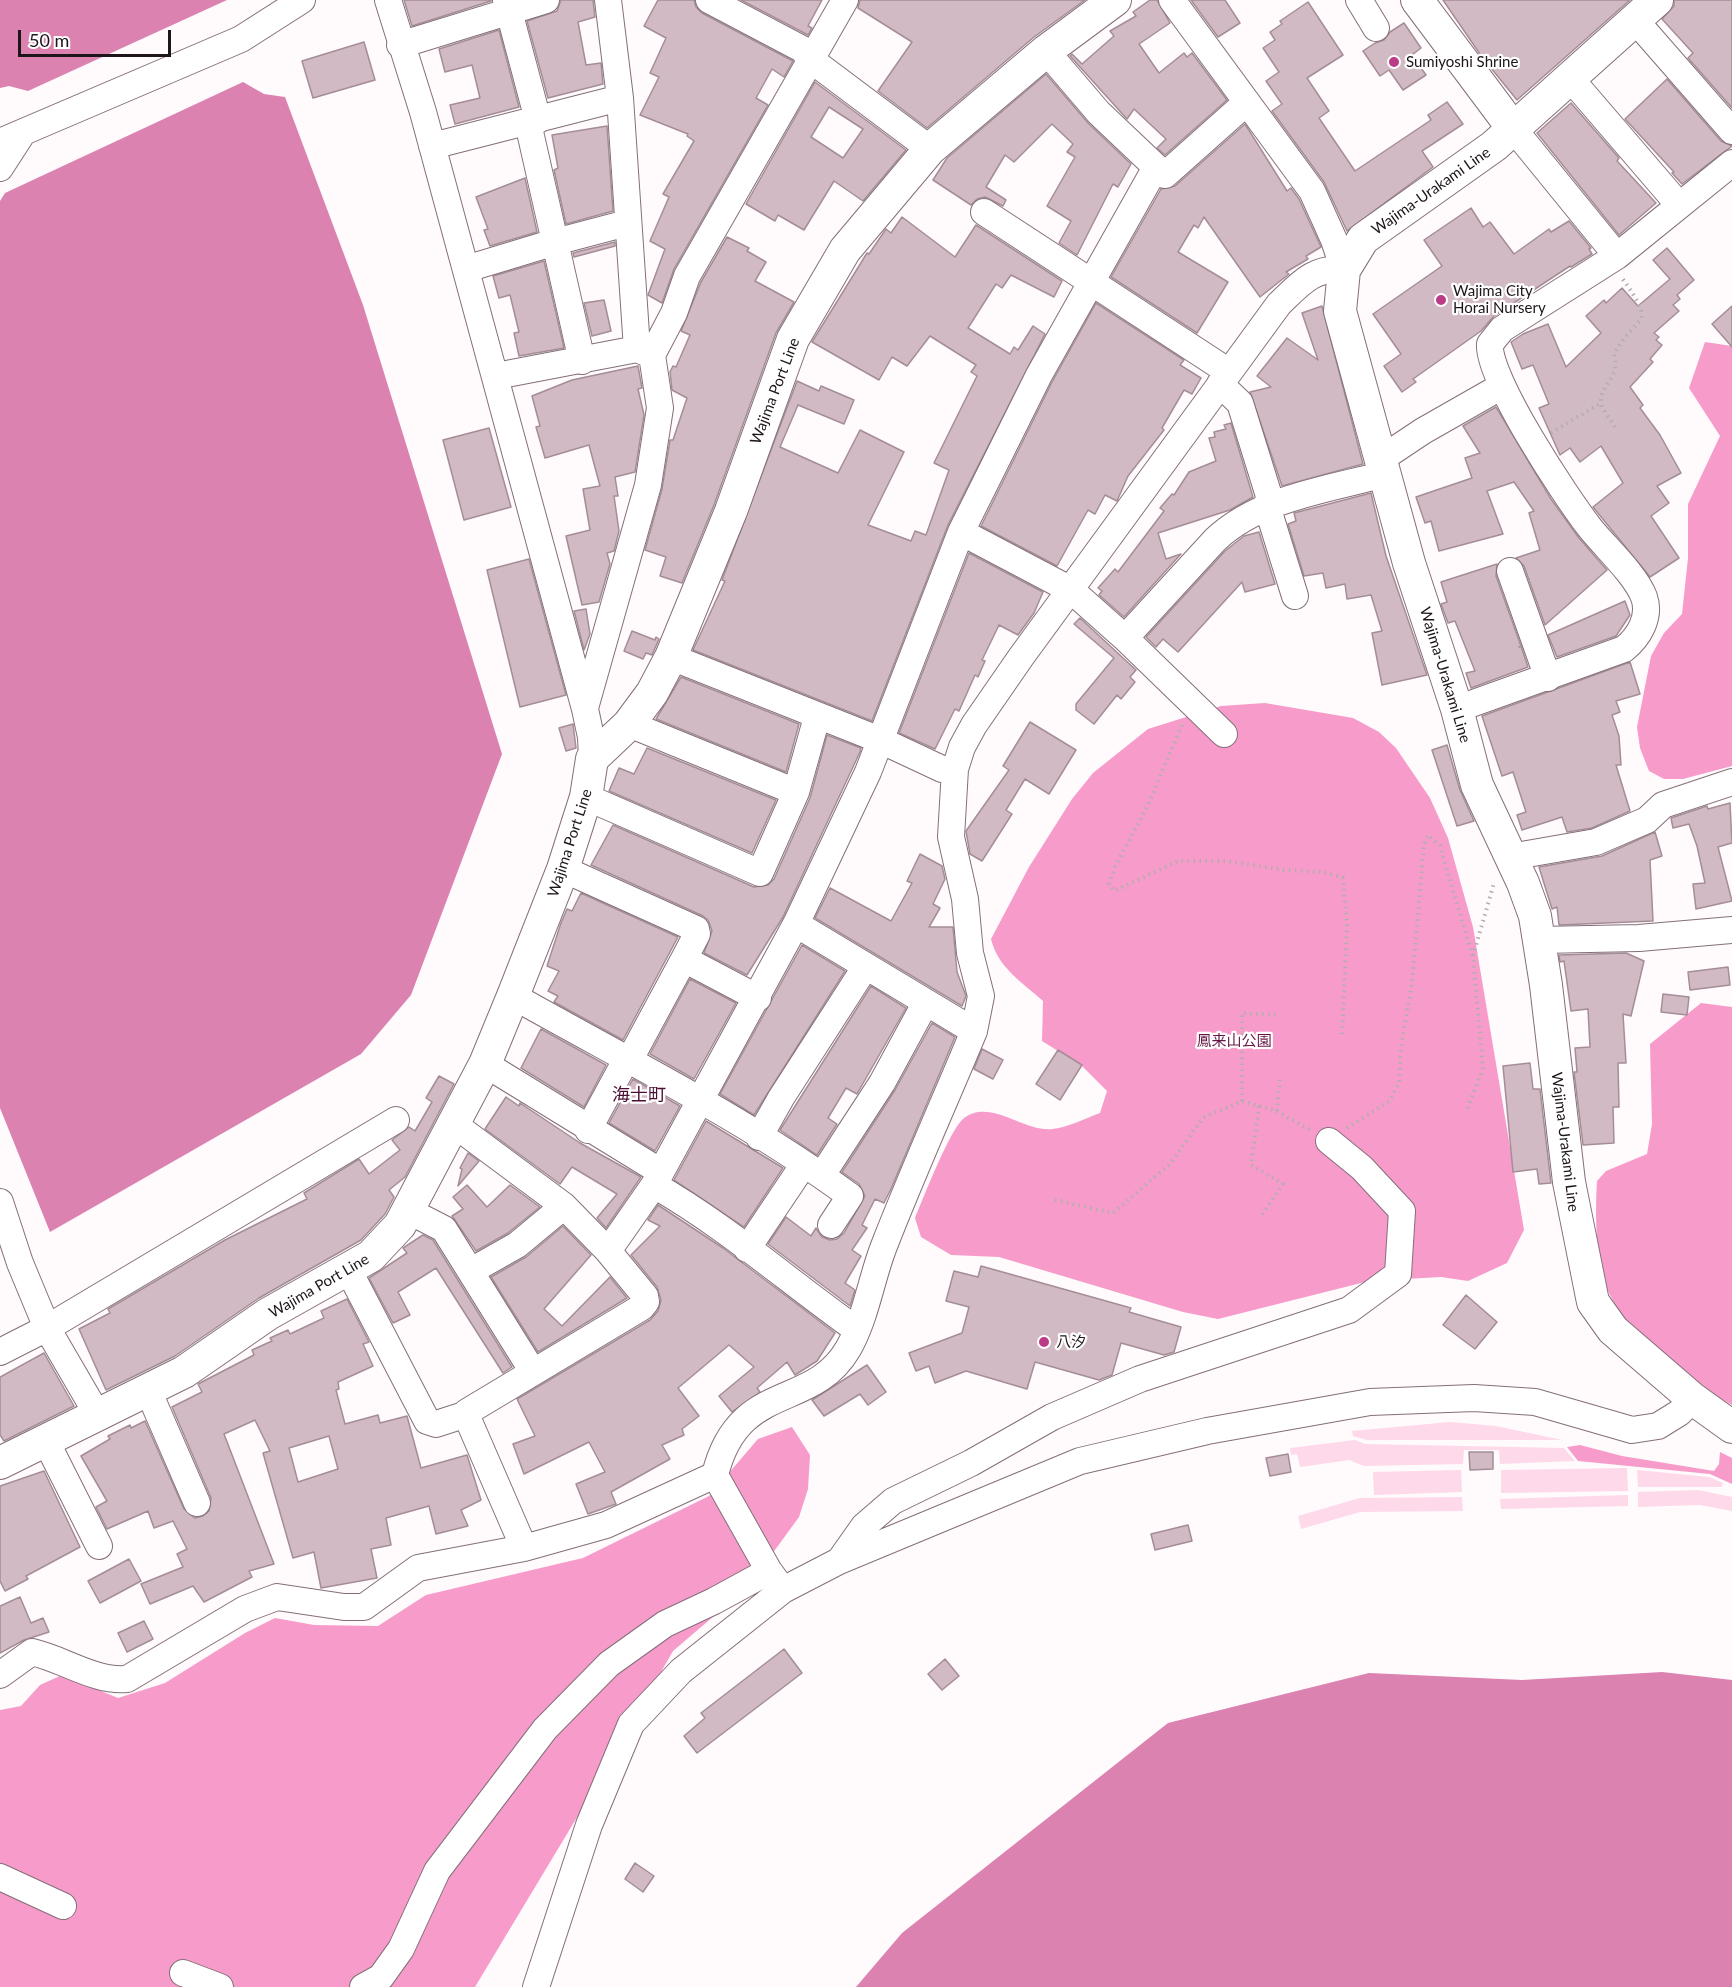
<!DOCTYPE html>
<html>
<head>
<meta charset="utf-8">
<style>
	body { margin:0 }
	#map { position:relative; width:1732px; height:1987px; overflow:hidden; background:#fffafc; font-family:Lato,sans-serif }
	canvas { display:block }
	.scale { position:absolute; left:18px; top:30px; width:153px; height:27px; box-sizing:border-box; border:3px solid #1d1519; border-top:0; padding-left:8px; font-size:18px; line-height:21px; white-space:nowrap; color:#1d1519; -webkit-text-stroke:4px #fff; paint-order:stroke }
</style>
</head>
<body>
<div id="map">
<canvas width="1732" height="1987"></canvas>
<div class="scale">50 m</div>
</div>
<script>
const g = document.querySelector('canvas').getContext('2d');
g.lineJoin = 'round';
function fill(path, color) { g.fillStyle = color; g.fill(path, 'evenodd'); }
function strokePath(path, color, width, dash) { g.strokeStyle = color; g.lineWidth = width; g.lineCap = dash ? 'butt' : 'round'; g.setLineDash(dash || []); g.stroke(path); }
function write(font, color, halo, rows, align = 'center') {
  g.font = font + ' Lato,"Noto Sans JP",sans-serif'; g.lineWidth = 4.5; g.setLineDash([]); g.textBaseline = 'middle'; g.strokeStyle = halo; g.fillStyle = color; for (const [text, x, y, turn = 0] of rows) {
    g.save(); g.translate(x, y); g.rotate((+turn || 0) * Math.PI / 180); g.textAlign = isNaN(turn) ? turn : align; if (halo) g.strokeText(text, 0, 0); g.fillText(text, 0, 0); g.restore();
  }
}
fill(new Path2D(`
	M1450,1422L1496,1426L1562,1440H1367L1353,1436L1352,1431Z
	M1355,1440L1365,1444L1564,1448L1575,1461L1500,1464L1499,1450H1464L1463,1464L1364,1466L1349,1460L1300,1467L1297,1454L1291,1455L1290,1448Z
	M1627,1468L1628,1491L1501,1493V1470Z
	M1461,1470L1462,1492L1374,1495L1373,1472Z
	M1637,1470L1709,1477L1723,1483L1722,1487H1638Z
	M1698,1490L1732,1497V1511L1700,1505L1638,1507V1492Z
	M1628,1495V1506L1501,1509L1500,1499Z
	M1462,1497L1463,1511L1360,1512L1301,1529L1298,1516L1360,1498Z`), '#fed9ea');
fill(new Path2D(`
	M1705,342L1732,346V766L1683,779H1664L1649,771L1640,748L1637,727L1651,656L1664,633L1682,614L1688,558V504L1720,436L1689,388Z
	M1265,703L1353,718L1379,732L1396,748L1430,798L1448,838L1473,927L1524,1230L1507,1263L1468,1281L1441,1277L1369,1281L1218,1319L1183,1312L999,1257L951,1255L921,1237L915,1218C923,1199 950,1129 964,1118C990,1098 1024,1132 1052,1129C1067,1128 1086,1118 1100,1113L1107,1091L1082,1066L1042,1041L1043,1001C1022,982 998,968 991,939L1029,867L1072,799L1093,773L1148,729L1221,706Z
	M1701,1003L1732,1007V1405C1685,1378 1635,1346 1610,1295C1595,1267 1595,1213 1597,1181L1606,1171L1647,1154L1652,1124L1650,1044Z
	M792,1427L810,1455L808,1489L799,1517L748,1587L673,1651L594,1789L475,1987H0V1710L21,1706L40,1685L62,1675L118,1698L165,1683L245,1633L275,1618L314,1625L378,1626L426,1595L583,1558L709,1496L758,1439Z
	M1580,1445L1622,1456L1714,1471L1719,1464L1720,1452L1732,1458V1484L1710,1474L1578,1461L1567,1447Z`), '#f79cca');
fill(new Path2D(`
	M0,0H227L28,91L9,86L0,88Z
	M243,82L264,94L285,97L363,305L502,754L411,995L361,1054L50,1232L0,1108V201L5,193Z
	M1662,1672L1732,1680V1987H856L902,1933L1168,1723L1369,1673L1522,1680Z`), '#db82b0');
const building = new Path2D(`
	M404,0H491V1L412,26Z
	M561,0H593L595,17L578,22L586,65L601,63L603,84L548,98L527,21L557,11Z
	M658,0H694L696,7L702,13L793,61L784,77L772,69L756,98L768,105L674,269L662,303L648,295L665,249L650,241L669,197L663,194L694,141L687,136L688,134L640,115L659,77L650,73L666,38L644,26Z
	M741,0H822L808,26L812,28L808,35Z
	M860,0H1085L1034,37L927,128L878,91L912,42L858,8Z
	M1150,0H1157L1170,23L1139,44L1159,73L1184,53L1187,57L1192,53L1227,100L1165,155L1157,148L1166,139L1134,109L1127,119L1070,56L1072,54L1082,64L1114,36L1110,31L1136,16L1133,12Z
	M1191,0H1225L1240,23L1218,37Z
	M1443,0H1630L1517,100L1482,57Z
	M1674,0H1732V108L1688,58L1693,53L1662,19L1674,6Z
	M1308,2L1343,55L1307,78L1329,111L1319,118L1355,171L1431,120L1428,115L1447,102L1463,124L1422,151L1433,167L1347,231L1324,182L1272,111L1282,104L1266,81L1279,72L1263,48L1275,40L1270,32L1282,24L1280,21Z
	M1404,23L1421,48L1412,55L1426,75L1403,90L1389,70L1380,76L1363,51L1375,43L1384,40L1390,32Z
	M499,30L519,107L455,124L450,105L480,98L472,65L445,72L439,49Z
	M364,42L375,80L313,98L302,61Z
	M1046,74L1089,124L1131,164L1118,187L1113,184L1077,255L1059,243L1071,221L1047,206L1075,157L1067,152L1073,144L1052,124L1014,162L1005,155L986,187L1006,200L1003,206L985,197L977,199L971,205L933,180L947,158Z
	M1667,79L1721,141L1732,146L1682,184L1672,173L1674,172L1625,119Z
	M815,82L906,150L863,201L834,181L804,230L778,215L775,221L746,204ZM829,107L863,129L843,158L811,137Z
	M1571,103L1619,158L1617,161L1656,203L1619,235L1537,133Z
	M1245,124L1287,191L1291,188L1299,199L1321,247L1306,256L1308,259L1286,272L1289,274L1260,297L1204,217L1198,228L1194,225L1178,252L1228,282L1197,333L1111,277L1161,189L1175,186Z
	M607,126L613,211L566,224L554,170L558,168L552,135Z
	M525,178L537,232L490,246L484,230L488,229L476,197Z
	M1471,208L1483,227L1490,222L1514,254L1549,229L1551,232L1569,221L1591,248L1589,249L1592,254L1571,267L1570,266L1494,316L1481,331L1413,379L1416,382L1402,392L1384,366L1401,354L1373,314L1442,266L1424,240Z
	M902,217L955,257L976,225L1062,281L1054,297L1011,275L1002,288L996,284L968,328L1010,354L1014,347L1018,350L1033,326L1045,334L948,525L872,721L693,650L725,581L722,580L797,381L819,391L821,386L854,400L844,424L798,405L780,447L838,473L860,430L904,452L868,525L911,541L915,531L926,535L949,470L934,463L977,376L971,372L976,365L930,336L907,366L892,357L879,380L812,342L867,253L869,254L886,229L891,233Z
	M727,237L749,248L747,251L766,262L755,281L794,302L776,333L714,505L682,583L660,576L666,557L645,550L662,489L670,440H673L687,398L672,390L670,372L673,366L676,367L690,335L681,331L701,282Z
	M615,242V246L574,257L573,253Z
	M1667,248L1694,280L1677,295L1680,299L1673,305L1679,311L1654,333L1659,337L1656,340L1662,345L1650,359L1653,362L1630,387L1643,405L1640,408L1660,435L1681,473L1657,486L1669,503L1651,516L1679,558L1650,577L1593,507L1623,483L1601,446L1580,462L1570,448L1560,455L1539,408L1549,404L1542,387L1533,365L1522,369L1511,342L1523,334L1548,324L1566,367L1601,333L1586,316L1604,300L1606,303L1622,288L1638,306L1670,279L1653,260Z
	M544,261L564,348L519,356L514,333L519,332L510,295L499,298L493,276Z
	M604,300L611,331L592,336L584,303Z
	M1096,303L1184,360L1180,365L1201,378L1192,394L1184,390L1162,428L1164,430L1128,476L1117,501L1105,495L1095,514L1088,510L1057,566L981,526L1052,382Z
	M1322,306L1363,464L1282,486L1250,392L1271,387L1257,376L1287,338L1318,360L1302,313Z
	M1732,306V347L1712,324Z
	M638,366L642,388L638,389L644,415L635,472L615,477L618,496H614L619,531L614,551L607,553L610,564L599,602L582,605L566,536L590,530L583,489L600,486L589,445L545,458L536,427L540,426L532,396L572,380Z
	M1496,407L1551,499L1579,538L1607,570L1545,625L1524,566L1516,558L1540,550L1529,513L1534,511L1514,482L1487,491L1503,534L1439,551L1431,521L1425,523L1416,497L1472,478L1465,458L1480,453L1463,426Z
	M1231,423L1253,497L1230,510L1158,533L1166,559L1181,554L1124,617L1099,595L1102,591L1098,588L1115,569L1118,572L1164,511L1160,508L1172,494L1174,495L1189,472L1216,461L1209,438L1215,437L1214,432L1226,429L1224,425Z
	M489,428L511,507L464,520L443,440Z
	M1371,493L1386,556L1427,675L1382,685L1372,633L1382,631L1371,595L1347,599L1345,584L1326,588L1323,573L1304,576L1288,524L1296,521L1294,513Z
	M1259,532L1275,584L1245,592L1242,582L1178,652L1163,639L1156,647L1146,637L1225,551L1244,536Z
	M969,553L1043,592L1034,613L1018,635L999,625L982,660L985,661L978,677L975,675L959,711L955,709L935,749L899,733Z
	M529,559L566,695L520,707L487,570Z
	M1497,564L1496,576L1521,646L1519,647L1521,646L1528,667L1471,688L1466,673L1475,671L1455,621L1448,623L1441,604L1447,602L1441,582Z
	M1625,601L1630,615L1616,636L1557,657L1548,635Z
	M586,609L590,634L584,650L574,611Z
	M1080,618L1136,670L1130,677L1135,682L1121,699L1117,695L1094,724L1076,710V704L1114,658L1074,624Z
	M632,631L655,640L656,637L659,639L652,655L646,653L643,659L624,651Z
	M1630,662L1640,694L1616,701L1620,712L1612,715L1619,736L1621,765H1616L1630,811L1592,828L1567,832L1562,817L1522,830L1517,815L1526,812L1513,772L1502,776L1482,716Z
	M681,677L799,724L786,772L656,719Z
	M1030,722L1076,750L1049,794L1025,779L1006,810L1012,814L982,861L970,854L966,831L1009,770L1003,766Z
	M573,724L576,748L566,751L559,728Z
	M827,735L861,748L860,752L783,917L747,975L704,953L712,931L708,920L703,916L591,865L613,825L754,887L768,885L774,879L810,798Z
	M1447,745L1460,790L1474,821L1457,826L1432,750Z
	M647,748L776,800L752,853L609,791L619,768L634,774Z
	M1730,803L1732,843L1718,847L1732,901L1696,909L1693,884L1705,883L1697,846L1689,824L1673,828L1671,818L1707,806L1708,809Z
	M1655,832L1662,856L1650,860L1653,921L1559,925L1557,907L1552,909L1539,867L1602,856Z
	M920,854L942,866L945,879L933,904L940,908L929,927H953L957,972L966,996L962,1006L815,918L830,888L891,921L912,883L907,881Z
	M581,893L678,937L623,1040L554,1002L558,996L548,991L559,971L547,966L561,923L567,909L572,911Z
	M802,945L845,971L754,1115L720,1094Z
	M1626,953L1644,961L1631,1016L1623,1014L1626,1063H1618L1619,1107H1613L1614,1143L1583,1145L1574,1072H1577L1575,1048L1590,1047L1588,1009L1571,1011L1564,961L1560,962L1559,955Z
	M1728,967L1730,985L1690,990L1688,972Z
	M690,979L736,1003L694,1079L650,1054Z
	M871,986L906,1008L857,1094L846,1088L828,1118L837,1124L817,1155L780,1130Z
	M1663,994L1689,997L1687,1015L1661,1012Z
	M932,1023L955,1037L891,1189L884,1203L875,1199L862,1225L867,1228L852,1250L861,1256L845,1283L855,1290L850,1306L768,1244L786,1217L811,1236L816,1228L822,1237L830,1240L837,1239L844,1233L865,1196L859,1184L842,1172L895,1090Z
	M541,1029L606,1065L584,1107L521,1068Z
	M982,1049L1003,1060L993,1079L974,1069Z
	M1058,1050L1082,1065L1060,1100L1036,1084Z
	M1530,1063L1533,1089H1540L1551,1183L1539,1184L1537,1169L1513,1172L1503,1066Z
	M439,1076L454,1084L405,1177L389,1190L394,1197L385,1214L361,1240L259,1298L175,1356L106,1390L79,1329L110,1313L108,1309L225,1240L307,1199L304,1193L359,1159L369,1174L400,1150L392,1140L409,1127L415,1131L432,1102L426,1098Z
	M633,1079L680,1106L655,1151L609,1123Z
	M506,1097L519,1106L520,1103L580,1143L641,1177L606,1228L597,1218L617,1194L572,1167L560,1184L485,1129Z
	M706,1121L783,1168L744,1227L674,1180Z
	M468,1153L479,1161L458,1186L462,1169L460,1168Z
	M467,1185L487,1207L510,1185L540,1207L508,1233L476,1251L452,1216L463,1209L453,1197Z
	M658,1205L723,1248L835,1333L817,1361L795,1375L787,1362L757,1388L760,1392L732,1412L719,1396L754,1367L729,1345L678,1388L699,1416L682,1429L684,1435L662,1445L670,1459L611,1492L616,1504L588,1514L576,1484L605,1472L589,1442L524,1474L513,1444L535,1436L517,1399L650,1320L658,1311L661,1300L657,1287L631,1255L660,1226L648,1220Z
	M563,1226L591,1255L544,1309L562,1326L610,1277L627,1298L538,1352L491,1277L526,1257Z
	M423,1235L433,1240L512,1367L503,1373L436,1268L398,1292L410,1315L393,1323L369,1278L407,1253L403,1248Z
	M981,1266L1131,1308L1129,1312L1181,1327L1174,1352L1164,1355L1121,1343L1112,1375L1099,1380L1035,1362L1027,1389L966,1371L935,1383L929,1366L916,1371L909,1353L962,1333L969,1307L946,1301L954,1271L978,1277Z
	M1466,1295L1497,1322L1475,1349L1443,1325Z
	M347,1299L369,1342L363,1344L373,1366L338,1382L339,1389L336,1390L345,1424L378,1415L380,1423L407,1416L421,1468L467,1455L481,1500L461,1510L468,1526L436,1534L429,1506L386,1518L391,1545L371,1549L377,1578L321,1588L314,1552L293,1558L263,1453L270,1451L255,1420L224,1434L274,1564L249,1571L252,1577L204,1602L193,1586L150,1604L141,1584L183,1567L177,1554L187,1549L173,1521L154,1528L148,1511L107,1529L96,1507L107,1501L81,1456L110,1439L108,1436L130,1425L131,1428L145,1421L184,1509L195,1518L203,1516L209,1511L211,1498L172,1407L202,1392L198,1384L254,1355L252,1350L272,1341L270,1338L288,1330L290,1334L324,1318L321,1311ZM329,1436L338,1469L298,1482L289,1448Z
	M44,1353L74,1406L4,1441L0,1435V1377Z
	M867,1365L886,1392L868,1405L860,1394L824,1416L812,1400Z
	M1469,1452H1493V1469L1470,1470Z
	M1288,1454L1291,1472L1270,1476L1266,1458Z
	M44,1471L80,1547L26,1576L28,1579L5,1591L0,1581V1486Z
	M1188,1525L1192,1541L1155,1550L1151,1534Z
	M129,1559L141,1581L100,1603L88,1581Z
	M20,1597L31,1623L43,1618L49,1632L24,1640L0,1653V1606Z
	M144,1621L153,1639L127,1652L118,1633Z
	M784,1649L802,1673L697,1753L684,1736L705,1718L701,1713Z
	M945,1659L959,1676L942,1690L928,1674Z
	M635,1863L654,1876L643,1892L625,1879Z`);
fill(building, '#d2bac5');
strokePath(building, '#a48d97', 1.5);
const minor = new Path2D(`
	M388,0L423,112L585,709L591,737L592,759
	M506,0L538,120
	M608,0L620,98L637,349
	M709,0L802,49L810,59L930,149
	M1359,0L1376,28
	M1635,20L1732,131
	M400,45L546,0
	M1046,51L1099,113L1156,167
	M1570,78L1679,205
	M528,123L582,361
	M1512,127L1617,256
	M0,142L241,39L302,0
	M432,146L620,98
	M0,168L22,134
	M984,212L1229,372
	M466,269L555,242L627,223
	M496,376L637,349L651,355
	M1220,384L1240,403L1269,496L1267,506L1295,596
	M1381,459L1423,431L1502,386
	M961,532L1071,590L1125,638L1215,540C1259,498 1329,489 1385,474
	M1510,571L1548,678
	M1125,638L1224,734
	M671,657L880,740L942,769H955
	M585,708L648,485L660,408L652,355L674,313L687,276L845,0
	M1457,709L1624,649C1639,637 1651,617 1644,597C1635,574 1606,548 1590,528C1566,497 1487,378 1490,344L1502,329L1617,256L1732,163
	M629,724L796,792
	M586,797L760,873L796,792L817,717
	M1510,857L1596,842L1647,820L1663,805L1732,782
	M563,869L696,929L697,934L684,959L758,998
	M796,924L974,1031
	M1540,940L1639,938L1732,930
	M513,996C626,1060 746,1119 850,1196L831,1225
	M629,1061L684,959
	M485,1064L661,1172
	M455,1125L564,1206L608,1251L645,1296L646,1302L642,1307L467,1412L468,1419L524,1548
	M588,1130L626,1060
	M759,1137L781,1098L866,966
	M822,1175L882,1083L926,1002
	M654,1185C726,1226 789,1282 857,1330
	M0,1202L20,1263L47,1328L396,1120
	M409,1211L444,1229L533,1372
	M747,1249L804,1164
	M608,1251L654,1185L796,924L868,772L961,532L1039,375L1156,167L1165,175L1247,102
	M348,1269L427,1421L436,1424L467,1414
	M471,1271L517,1245L564,1206
	M0,1352L47,1328L97,1414
	M148,1390L197,1503
	M45,1439L99,1546
	M840,1560L864,1526L893,1501L971,1463L1052,1417L1140,1379L1349,1310L1398,1274L1402,1211L1362,1168L1329,1141
	M783,1590L769,1571L715,1475C738,1380 812,1411 848,1349C866,1318 871,1279 884,1246C912,1174 944,1103 974,1031L981,996L970,953L965,899L951,837L955,769L962,747L974,725L1021,657L1279,304C1299,285 1314,266 1344,270L1334,240L1312,191L1172,0
	M0,1675L32,1652C63,1659 95,1682 127,1679L245,1609L277,1597L344,1607H364L418,1568L524,1548L606,1525L715,1475
	M0,1877L63,1906
	M183,1973L220,1987
	M363,1987L381,1977L401,1949L437,1871L545,1729L609,1664L665,1624L714,1601L769,1571
	M536,1987L589,1825L631,1724L681,1671L783,1590L839,1561L1080,1461L1207,1431L1370,1402L1474,1398L1535,1402L1632,1430L1658,1426L1679,1413L1693,1399`);
const major = new Path2D(`
	M1417,0L1512,127
	M1657,0L1494,146L1363,239L1344,270L1340,311L1409,563L1457,709L1477,785L1523,883L1535,916L1546,985L1569,1182L1593,1302L1613,1330L1693,1399L1732,1427
	M0,1463L184,1372L268,1314L371,1256L400,1225L485,1064L513,996L563,869L586,797L592,759L629,724L652,693L671,657L731,511L793,339L845,250L930,149L1046,51L1115,0`);
strokePath(minor, '#846f79', 28);
strokePath(major, '#846f79', 34);
strokePath(new Path2D(`
	M1615,427C1611,420 1602,410 1601,402C1600,383 1621,379 1614,354C1638,311 1658,329 1622,278
	M1551,433L1601,403
	M1182,725L1147,807L1115,867L1109,884L1114,891L1178,861H1226L1284,870L1324,872L1343,878L1347,927L1342,1038
	M1473,956L1494,883
	M1242,1101V1013L1279,1015
	M1259,1106L1251,1165L1283,1184L1261,1216
	M1277,1111L1280,1078
	M1347,1128L1389,1101L1399,1083L1401,1047L1412,983L1424,845L1428,835L1440,846L1473,957L1483,1068L1466,1112
	M1055,1200L1113,1213L1170,1164L1203,1118L1242,1101L1277,1111L1310,1130`), '#b3adaf', 4, [1.5, 4.5]);
strokePath(minor, '#fff', 26);
strokePath(major, '#fff', 32);
for (const [x, y, r, color] of [
	[1394,62,6,"#bc3b86"],
	[1441,300,6,"#bc3b86"],
	[1044,1342,6,"#bc3b86"]
]) { const dot = new Path2D(); dot.arc(x, y, r, 0, 2 * Math.PI); g.fillStyle = color; g.fill(dot); strokePath(dot, '#fff', 2); }
write('15px', '#1d1519', '#fff', [
	["Sumiyoshi Shrine",1406,62],
	["Wajima City",1453,291],
	["Horai Nursery",1453,308],
	["八汐",1056,1342]
], 'left');
write('15px', '#1d1519', '#fff', [
	["Wajima-Urakami Line",1431,191,-35],
	["Wajima Port Line",775,391,-69],
	["Wajima-Urakami Line",1445,675,73],
	["Wajima Port Line",570,843,-72],
	["Wajima-Urakami Line",1565,1142,83],
	["Wajima Port Line",319,1286,-30]
]);
write('15px', '#651646', '#fff', [
	["鳳来山公園",1234,1041]
]);
write('18px', '#4c0e33', '#fff', [
	["海士町",639,1095]
]);
</script>
</body>
</html>
